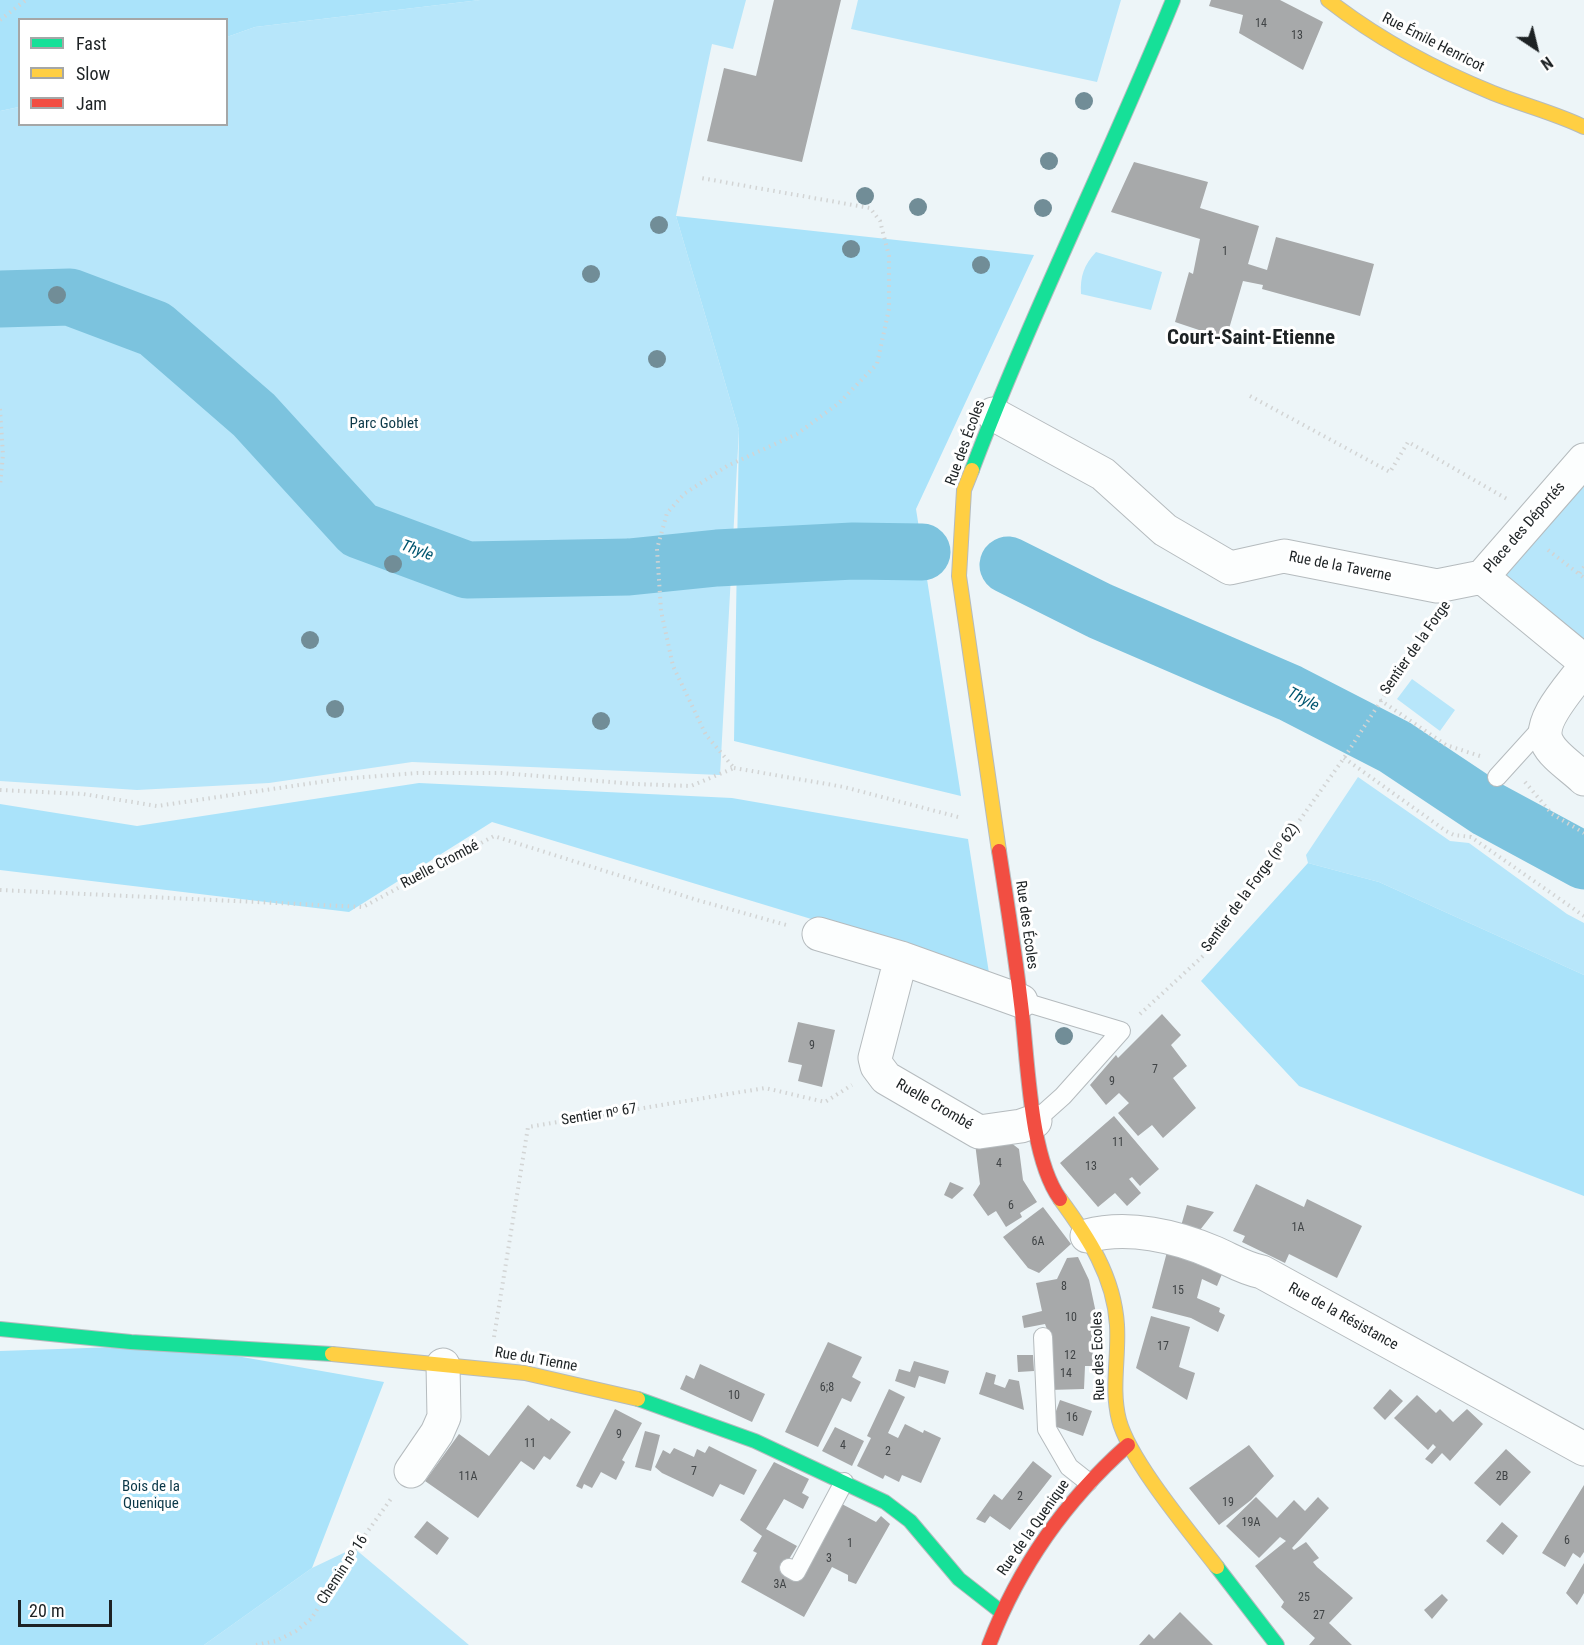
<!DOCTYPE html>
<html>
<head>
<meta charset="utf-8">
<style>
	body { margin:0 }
	#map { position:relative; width:1584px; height:1645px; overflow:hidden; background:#edf5f8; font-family:"Roboto Condensed",sans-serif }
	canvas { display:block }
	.legend { position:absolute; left:18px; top:18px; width:210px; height:108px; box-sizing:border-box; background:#fff; border:2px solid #a5a7a7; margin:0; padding:8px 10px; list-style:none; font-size:18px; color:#1d2224 }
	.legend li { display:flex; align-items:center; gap:12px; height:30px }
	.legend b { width:30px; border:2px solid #a5a7a7 }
	.north { position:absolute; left:1506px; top:18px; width:60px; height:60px; -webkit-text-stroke:4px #fff; paint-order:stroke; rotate:145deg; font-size:16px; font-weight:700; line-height:24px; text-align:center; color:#1d2224 }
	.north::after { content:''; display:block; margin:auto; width:21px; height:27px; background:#1d2224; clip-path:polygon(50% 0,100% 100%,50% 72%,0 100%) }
	.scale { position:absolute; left:18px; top:1600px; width:94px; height:27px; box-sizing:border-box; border:3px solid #1d2224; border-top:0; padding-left:8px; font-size:18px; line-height:21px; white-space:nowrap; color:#1d2224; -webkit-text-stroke:4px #fff; paint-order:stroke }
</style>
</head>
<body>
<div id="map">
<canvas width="1584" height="1645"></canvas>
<ul class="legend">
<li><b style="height:8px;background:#16e098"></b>Fast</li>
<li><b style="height:8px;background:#ffcf43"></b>Slow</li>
<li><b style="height:8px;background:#f24e42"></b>Jam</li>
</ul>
<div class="north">N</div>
<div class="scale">20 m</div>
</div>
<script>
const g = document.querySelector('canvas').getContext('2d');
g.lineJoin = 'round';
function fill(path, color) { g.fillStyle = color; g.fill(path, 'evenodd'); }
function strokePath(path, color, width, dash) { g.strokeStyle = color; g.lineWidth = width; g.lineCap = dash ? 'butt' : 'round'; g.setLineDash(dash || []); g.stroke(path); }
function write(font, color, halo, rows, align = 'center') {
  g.font = font + ' "Roboto Condensed",sans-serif'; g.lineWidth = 6; g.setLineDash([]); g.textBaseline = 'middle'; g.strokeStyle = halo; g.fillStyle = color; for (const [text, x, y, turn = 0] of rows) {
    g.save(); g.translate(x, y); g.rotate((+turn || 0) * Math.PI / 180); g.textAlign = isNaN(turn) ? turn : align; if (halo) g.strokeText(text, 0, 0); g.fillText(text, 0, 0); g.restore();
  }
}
fill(new Path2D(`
	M480,0H746L733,49L712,44L676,216L739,430L720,775L412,762L269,783L137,790L0,781V111L19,107L20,124H226L227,37L255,27Z
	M858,0H1121L1097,82L851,29Z
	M1096,252L1162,272L1151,310L1081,294C1080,276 1084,265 1096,252Z
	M1584,460V661L1482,577Z
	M1412,679L1455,710L1440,731L1397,699Z
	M1358,777L1450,841L1469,843L1567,914L1584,923V975L1379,882L1308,863L1306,855Z
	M354,1548L469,1645H204L312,1568Z`), '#b7e6fa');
fill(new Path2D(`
	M0,0H480L255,27L227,37L226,20H20L19,107L0,111Z
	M676,216L1034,255L916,509L961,796L734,741L739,430Z
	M419,783L732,798L968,839L989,973L492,822L349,912L0,870V804L137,826Z
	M1308,863L1379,882L1584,975V1196L1299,1086L1201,981Z
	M174,1345L384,1382L312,1568L204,1645H0V1351Z`), '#aae3fa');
strokePath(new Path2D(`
	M0,299L70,297L155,329L254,415L359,530L467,570L629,567L717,558L853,551L922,552
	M1008,565L1100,611L1290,693L1395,747L1488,809L1584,861`), '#7cc3de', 57);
fill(new Path2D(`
	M774,0H841L802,162L707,141L724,68L756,76Z
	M1211,0H1280L1323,22L1303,70L1239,33L1243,15L1209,6Z
	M1134,162L1208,182L1200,208L1259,226L1248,264L1267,270L1276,237L1374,264L1360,316L1262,289L1263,285L1243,281L1226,339L1175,322L1189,272L1193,274L1200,239L1111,212Z
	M1162,1014L1181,1035L1171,1045L1187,1066L1173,1078L1196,1108L1163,1138L1152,1125L1138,1136L1118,1113L1129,1103L1119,1093L1106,1105L1090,1085L1116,1055L1118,1058Z
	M798,1022L835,1030L822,1087L798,1081L802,1065L788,1062Z
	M1114,1116L1159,1169L1140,1186L1132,1177L1129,1179L1141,1193L1127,1206L1115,1193L1098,1207L1060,1163Z
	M1010,1142L1019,1149L1023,1180L1037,1202L1020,1213L1022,1217L1006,1227L996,1211L988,1216L973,1195L980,1184L975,1143Z
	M950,1182L964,1188L952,1199L944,1195Z
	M1256,1184L1304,1207L1307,1199L1362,1226L1337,1278L1289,1254L1285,1263L1242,1242L1245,1236L1233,1231Z
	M1187,1205L1214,1212L1200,1230L1181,1226Z
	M1043,1207L1071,1244L1039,1273L1028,1268L1003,1237Z
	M1167,1252L1222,1274L1217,1286L1202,1279L1197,1298L1220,1308L1219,1312L1225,1315L1218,1332L1191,1318L1152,1308Z
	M1078,1257L1089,1280L1100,1332H1092L1093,1366H1085L1084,1389L1049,1390L1048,1332L1045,1324L1024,1328L1022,1316L1042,1311L1036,1283L1057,1279L1067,1258Z
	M1151,1316L1190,1327L1179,1367L1195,1373L1187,1400L1136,1368Z
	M828,1342L862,1357L852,1377L861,1382L851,1402L842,1398L818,1447L785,1432Z
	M1017,1355H1033L1034,1371L1018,1372Z
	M914,1361L949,1371L945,1384L919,1376L915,1388L895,1381L899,1369L910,1372Z
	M700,1364L765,1394L752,1422L680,1389L686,1375L694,1379Z
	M986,1372L996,1375L994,1384L1005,1388L1009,1379L1019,1381L1024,1410L979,1394Z
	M889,1389L905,1397L888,1433L898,1438L905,1424L923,1433L924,1430L941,1438L921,1483L902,1475L899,1482L885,1475L883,1479L857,1466L871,1438L867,1436Z
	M1390,1389L1403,1401L1385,1420L1373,1408Z
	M1417,1395L1436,1413L1440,1409L1453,1422L1467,1409L1483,1424L1450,1461L1442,1453L1432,1464L1425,1459L1436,1447L1433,1444L1428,1450L1394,1418Z
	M1060,1400L1092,1411L1083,1436L1051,1425Z
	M528,1405L549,1421L551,1418L571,1432L550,1460L544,1456L534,1470L521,1461L478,1518L425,1481L459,1434L489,1456Z
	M615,1409L642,1423L622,1460L625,1462L616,1480L601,1472L592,1488L584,1484L582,1489L576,1486Z
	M835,1427L864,1441L852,1466L822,1451Z
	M645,1431L660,1435L651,1471L635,1467Z
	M1249,1445L1274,1476L1251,1500L1219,1525L1189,1488Z
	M709,1446L757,1470L744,1495L720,1484L713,1497L662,1473L655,1467L663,1450L670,1454L674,1448L694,1457L697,1449L705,1453Z
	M1506,1449L1531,1472L1500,1506L1474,1483Z
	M1033,1461L1052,1476L1010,1530L990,1516L985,1523L976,1519L994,1494L1002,1500Z
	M774,1462L809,1479L802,1493L809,1497L803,1509L784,1499L766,1529L797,1546L783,1569L798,1577L840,1503L876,1522L881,1516L890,1524L856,1584L848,1581V1575L832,1567L804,1617L741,1582L757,1553L753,1551L762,1536L740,1520Z
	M1584,1485V1552L1580,1558L1573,1553L1565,1567L1542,1553Z
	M1256,1497L1277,1518L1294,1500L1305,1511L1318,1497L1329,1508L1292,1548L1294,1550L1306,1542L1319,1558L1313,1562L1317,1567L1353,1598L1329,1623L1352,1645H1309L1315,1638L1281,1607L1284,1602L1255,1566L1286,1541L1280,1537L1259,1558L1226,1526Z
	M427,1521L449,1538L437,1555L414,1537Z
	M1502,1522L1518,1536L1503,1555L1486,1541Z
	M1584,1563V1593L1577,1605L1566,1593Z
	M1442,1594L1448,1600L1432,1619L1424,1610Z
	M1180,1612L1213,1645H1139L1149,1634L1154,1639Z`), '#a7a9aa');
const lane = new Path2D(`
	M1497,777L1546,723
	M1021,1001L1121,1031L1063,1096L1035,1121
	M1043,1337L1047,1429L1069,1467L1088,1482
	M789,1568L796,1572L844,1482`);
const street = new Path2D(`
	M993,414L1103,474L1165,530L1230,568L1284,556L1437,586L1482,577
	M1482,577L1584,460
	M1482,577L1584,661
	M1584,668C1572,685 1537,721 1547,742C1553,756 1573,768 1584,779
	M819,934L901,958L1021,1001
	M901,958L875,1058L877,1066L886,1078L979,1132L1021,1126L1035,1121
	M1087,1236C1128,1225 1176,1236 1215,1253C1231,1260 1245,1269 1262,1272L1584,1449
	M411,1471L437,1433L444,1417L443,1365`);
const fast = new Path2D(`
	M972,470C1032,311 1109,158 1173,0
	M0,1329L131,1342L332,1354
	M638,1399L755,1441L885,1502L910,1521L959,1579L1000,1611
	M1217,1567L1277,1645`);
const slow = new Path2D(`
	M1328,0C1378,39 1434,69 1493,93C1523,105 1555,113 1584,127
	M972,470L964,490L959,576L999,851
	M1060,1199C1088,1237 1114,1276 1117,1325C1119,1357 1111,1389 1119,1420C1130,1461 1190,1532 1217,1567
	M332,1354L525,1373L638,1399`);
const jam = new Path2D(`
	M999,851C1007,902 1015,953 1021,1004C1028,1058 1029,1156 1060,1199
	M989,1645C1019,1566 1065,1501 1128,1445`);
strokePath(lane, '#b5bbbe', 20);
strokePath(street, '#b5bbbe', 35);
strokePath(fast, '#b5bbbe', 16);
strokePath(slow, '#b5bbbe', 16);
strokePath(jam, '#b5bbbe', 16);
strokePath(new Path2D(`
	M0,20L26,0
	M1250,396L1390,472L1408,442L1507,499
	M0,409L3,455L0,485
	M1548,550L1579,574
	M1584,567L1579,574L1584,578
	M1380,700L1446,745L1483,757
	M1344,758L1446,831L1454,835L1471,837L1584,916
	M734,768L844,787L962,818
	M1525,782L1552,814L1584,833
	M0,790L83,794L157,806L340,779L417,773H502L635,784L691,786L734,768L706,735L673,666L661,611L657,549L667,513L684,494L727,466L797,434L839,403L877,364L889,309V256L880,221L870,208L701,178
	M0,890L363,907L494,836L697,900L790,926
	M1140,1014L1203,956L1344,758L1435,617
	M494,1337L528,1127L765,1088L825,1102L852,1085
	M256,1645L276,1641L296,1631L311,1619L360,1542L393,1496`), '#d2d4d4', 4, [1.5, 4.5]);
strokePath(lane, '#fcfefe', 18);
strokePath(street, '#fcfefe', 33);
strokePath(fast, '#16e098', 14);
strokePath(slow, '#ffcf43', 14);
strokePath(jam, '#f24e42', 14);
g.fillStyle = '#718d97';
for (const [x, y] of [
	[1084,101],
	[1049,161],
	[865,196],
	[918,207],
	[1043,208],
	[659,225],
	[851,249],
	[981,265],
	[591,274],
	[57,295],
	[657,359],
	[393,564],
	[310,640],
	[335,709],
	[601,721],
	[1064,1036]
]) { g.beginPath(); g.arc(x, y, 9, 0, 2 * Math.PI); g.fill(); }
write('12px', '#404446', null, [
	["14",1261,24],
	["13",1297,36],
	["1",1225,252],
	["9",812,1046],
	["7",1155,1070],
	["9",1112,1082],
	["11",1118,1143],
	["4",999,1164],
	["13",1091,1167],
	["6",1011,1206],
	["1A",1298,1228],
	["6A",1038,1242],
	["8",1064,1287],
	["15",1178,1291],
	["10",1071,1318],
	["17",1163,1347],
	["12",1070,1356],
	["14",1066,1374],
	["6;8",827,1388],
	["10",734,1396],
	["16",1072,1418],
	["9",619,1435],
	["11",530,1444],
	["4",843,1446],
	["2",888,1452],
	["7",694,1472],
	["11A",468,1477],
	["2B",1502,1477],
	["2",1020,1497],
	["19",1228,1503],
	["19A",1251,1523],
	["6",1567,1541],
	["1",850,1544],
	["3",829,1559],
	["3A",780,1585],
	["25",1304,1598],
	["27",1319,1616]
]);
write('15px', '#1d2224', '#fff', [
	["Rue Émile Henricot",1433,43,27],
	["Rue des Écoles",966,443,-70],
	["Place des Déportés",1525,528,-49],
	["Rue de la Taverne",1340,567,11],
	["Sentier de la Forge",1416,648,-55],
	["Ruelle Crombé",440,865,-28],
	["Sentier de la Forge (nᵒ 62)",1251,888,-54],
	["Rue des Écoles",1026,925,82],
	["Ruelle Crombé",934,1105,30],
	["Sentier nᵒ 67",599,1115,-9],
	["Rue de la Résistance",1343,1317,29],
	["Rue des Ecoles",1099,1356,-92],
	["Rue du Tienne",536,1360,10],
	["Rue de la Quenique",1034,1528,-55],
	["Chemin nᵒ 16",343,1570,-57]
]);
write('15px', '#0b3848', '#fff', [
	["Parc Goblet",384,424],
	["Bois de la",151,1487],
	["Quenique",151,1504]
]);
write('italic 16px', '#00556f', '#fff', [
	["Thyle",417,551,20],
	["Thyle",1303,700,27]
]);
write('bold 21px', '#1d2224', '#fff', [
	["Court-Saint-Etienne",1251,339]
]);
</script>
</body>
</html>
